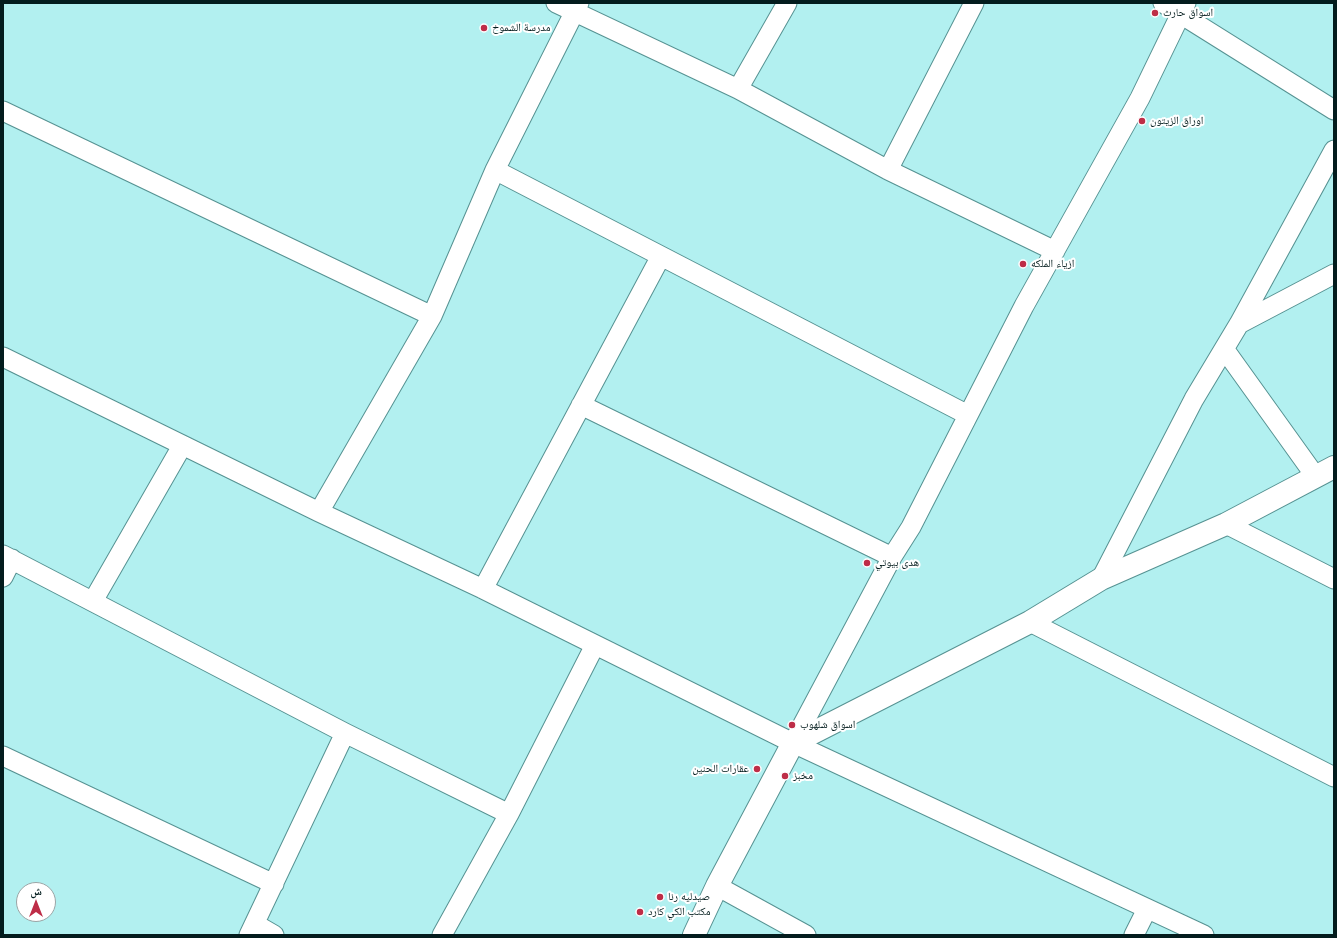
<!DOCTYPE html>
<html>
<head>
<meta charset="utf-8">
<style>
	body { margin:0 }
	#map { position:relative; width:1337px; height:938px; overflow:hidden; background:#b2f0f0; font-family:"PT Sans","Noto Naskh Arabic",sans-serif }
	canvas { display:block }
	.frame { position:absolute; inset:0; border:4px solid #031c1d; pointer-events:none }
	.north { position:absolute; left:16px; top:882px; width:40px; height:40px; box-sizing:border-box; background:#fff; border:1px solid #9aa4a5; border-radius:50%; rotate:0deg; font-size:11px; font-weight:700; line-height:16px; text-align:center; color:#031c1d }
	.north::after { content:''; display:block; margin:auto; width:14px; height:18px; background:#be2d47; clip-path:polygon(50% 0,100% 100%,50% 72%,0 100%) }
</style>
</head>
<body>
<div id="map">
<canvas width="1337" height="938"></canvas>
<div class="frame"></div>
<div class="north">ش</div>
</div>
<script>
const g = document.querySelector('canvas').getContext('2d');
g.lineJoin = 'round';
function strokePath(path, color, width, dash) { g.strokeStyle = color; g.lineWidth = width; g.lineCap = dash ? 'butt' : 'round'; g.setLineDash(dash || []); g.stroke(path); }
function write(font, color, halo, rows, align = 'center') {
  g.font = font + ' "PT Sans","Noto Naskh Arabic",sans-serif'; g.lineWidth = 4; g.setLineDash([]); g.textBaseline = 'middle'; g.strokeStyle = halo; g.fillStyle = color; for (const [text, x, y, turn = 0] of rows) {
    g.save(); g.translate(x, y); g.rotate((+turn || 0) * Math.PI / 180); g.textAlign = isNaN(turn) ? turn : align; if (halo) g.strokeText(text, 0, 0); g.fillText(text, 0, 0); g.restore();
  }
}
const minor = new Path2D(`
	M556,3L738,89L888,170L1055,251
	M1163,3L1334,110
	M738,89L787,3
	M3,111L432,316
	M495,170L968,415
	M888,170L974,3
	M1239,324L1334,274
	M1225,350L1316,477
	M3,357L319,512L483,589L793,743L1204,935
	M581,405L892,557
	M319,512L432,316L495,170L579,3
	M1226,524L1334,579
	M3,555L345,733L509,814
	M3,577L12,559
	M1101,579L1194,399L1239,324L1334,150
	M483,589L661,256
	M93,601L182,446
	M1030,622L1334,777
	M793,743L892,557L911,527L1024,306L1140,98L1186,3
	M3,756L274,884
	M717,886L806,935
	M255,924L274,935
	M249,935L345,733
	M442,935L509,814L595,645
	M1134,935L1147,909`);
const tertiary = new Path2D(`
	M694,935L717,886L793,743L1030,622L1101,579L1226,524L1334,467`);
strokePath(minor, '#569292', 21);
strokePath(tertiary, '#569292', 24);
strokePath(minor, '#fff', 19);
strokePath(tertiary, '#fff', 22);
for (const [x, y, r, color] of [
	[1155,13,4,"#be2d47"],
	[484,28,4,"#be2d47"],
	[1142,121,4,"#be2d47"],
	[1023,264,4,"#be2d47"],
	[867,563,4,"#be2d47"],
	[792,725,4,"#be2d47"],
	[757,769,4,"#be2d47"],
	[785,776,4,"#be2d47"],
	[660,897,4,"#be2d47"],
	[640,912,4,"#be2d47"]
]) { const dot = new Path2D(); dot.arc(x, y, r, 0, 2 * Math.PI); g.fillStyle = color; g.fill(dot); strokePath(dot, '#fff', 1.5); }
write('11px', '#031c1d', '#fff', [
	["اسواق حارث",1163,13],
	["مدرسة الشموخ",492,28],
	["اوراق الزيتون",1150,121],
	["ازياء الملكه",1031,264],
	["هدى بيوتي",875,563],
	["اسواق شلهوب",800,725],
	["عقارات الحنين",749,769,"right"],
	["مخبز",793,776],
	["صيدليه رنا",668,897],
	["مكتب الكي كارد",648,912]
], 'left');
</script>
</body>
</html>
